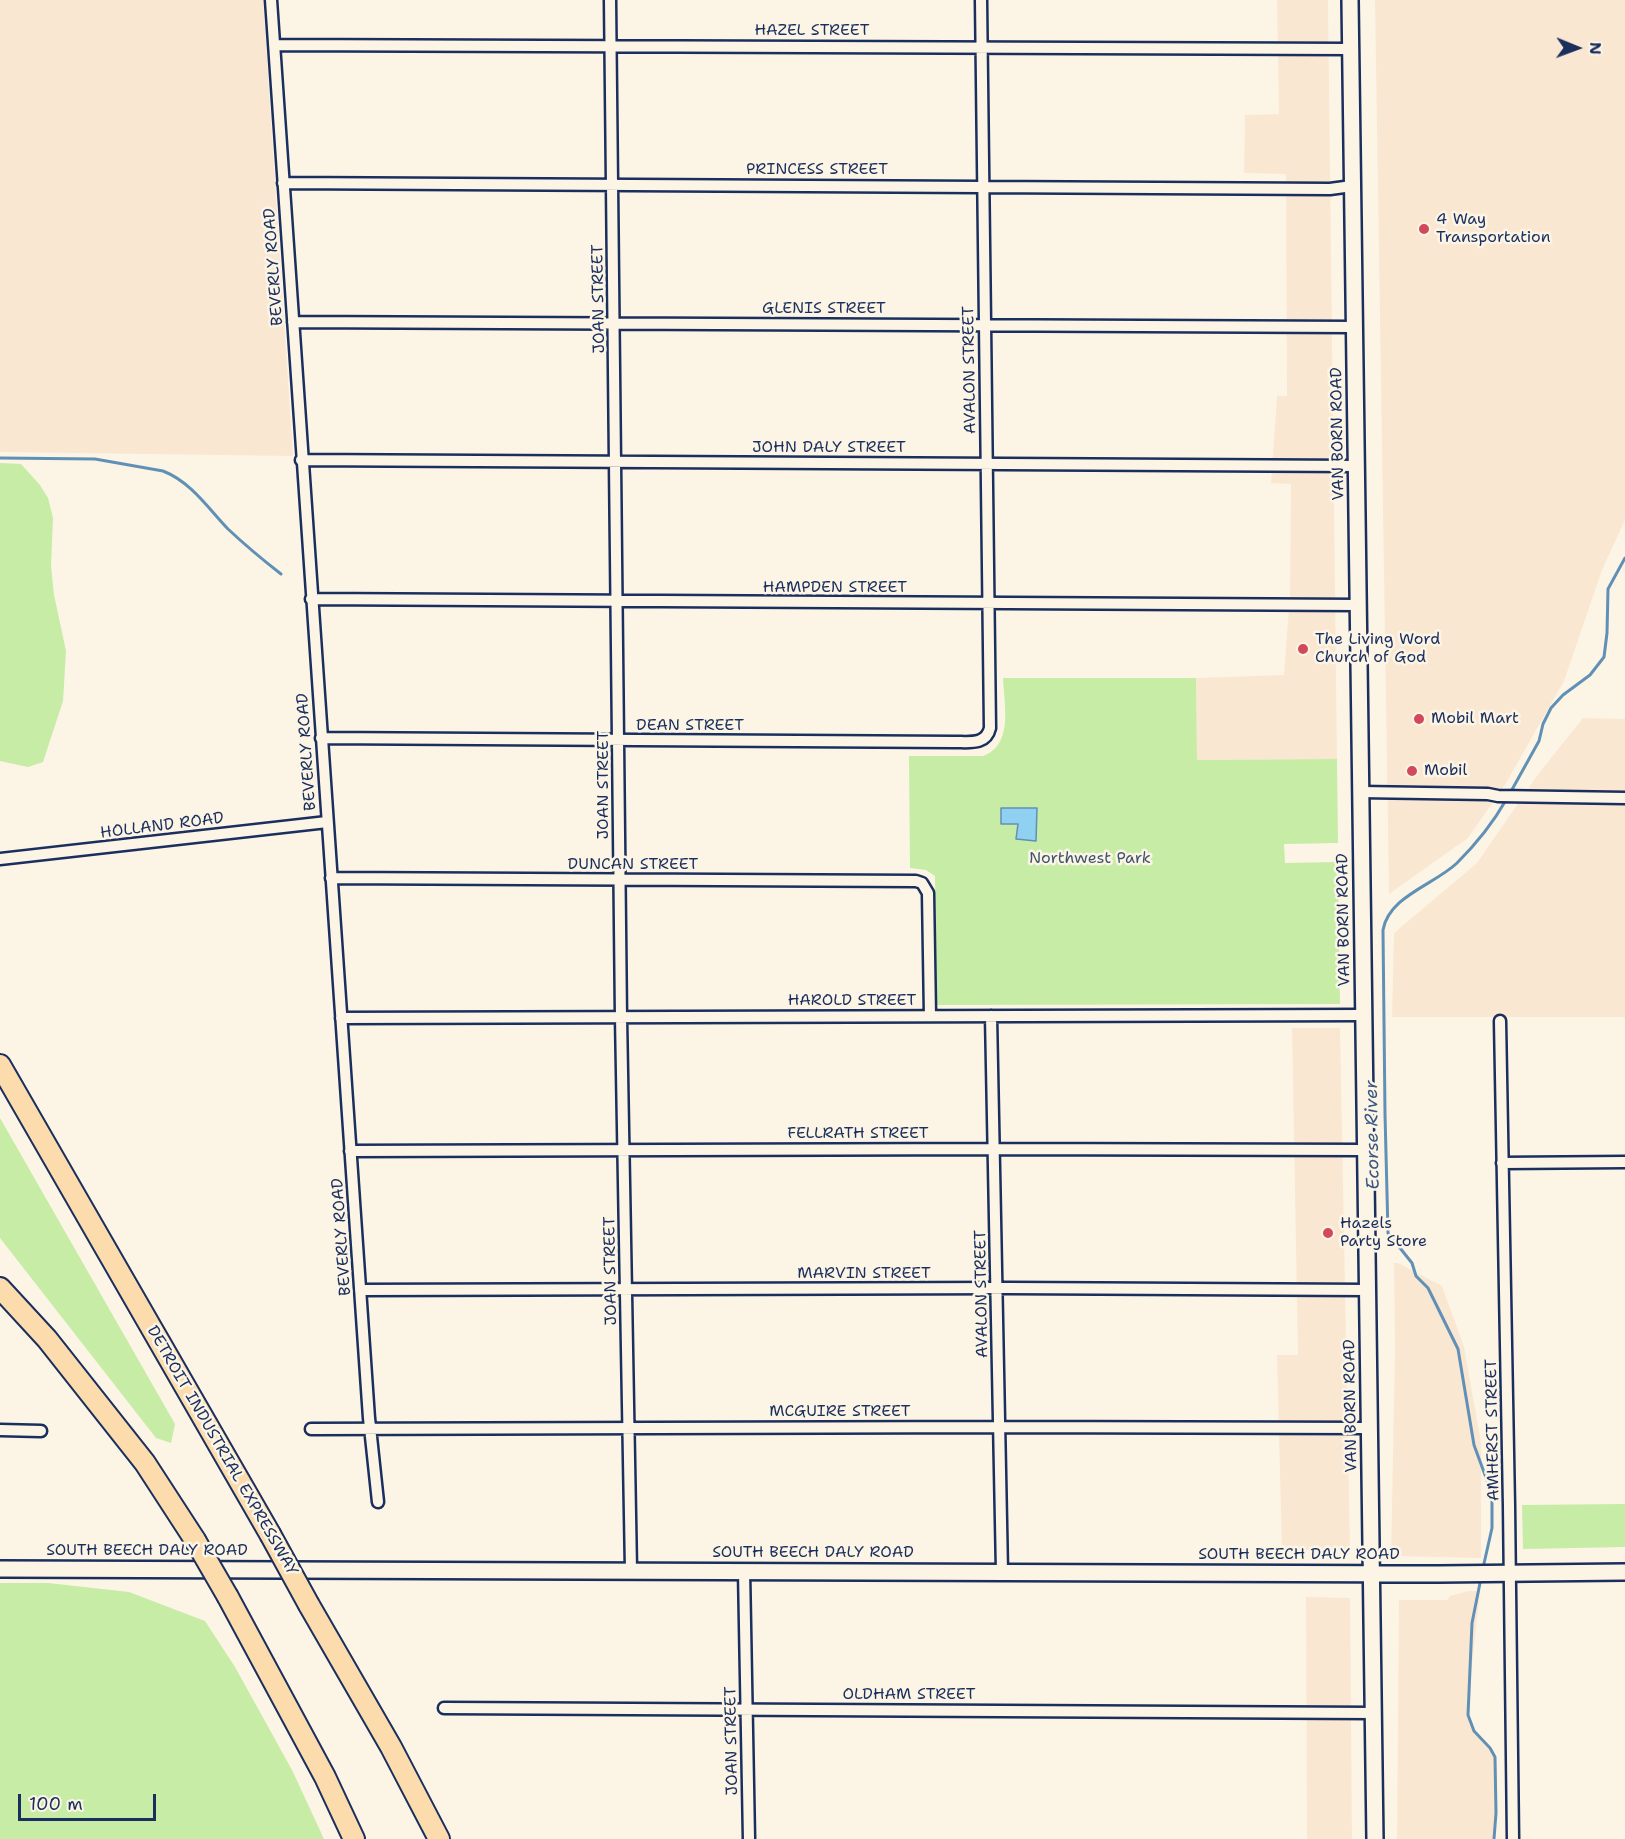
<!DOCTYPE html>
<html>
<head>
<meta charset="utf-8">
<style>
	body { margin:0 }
	#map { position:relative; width:1625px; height:1839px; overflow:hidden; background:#fcf5e5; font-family:"Shantell Sans",sans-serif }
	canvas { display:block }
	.north { position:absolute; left:1547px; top:18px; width:60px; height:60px; -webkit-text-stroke:4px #fcf5e5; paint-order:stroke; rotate:91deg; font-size:16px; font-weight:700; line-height:24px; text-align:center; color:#1b2f5e }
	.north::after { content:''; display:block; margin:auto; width:21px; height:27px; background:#1b2f5e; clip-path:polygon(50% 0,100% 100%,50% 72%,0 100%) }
	.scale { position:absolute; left:18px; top:1794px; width:138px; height:27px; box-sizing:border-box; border:3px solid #1b2f5e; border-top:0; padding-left:8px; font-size:18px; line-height:21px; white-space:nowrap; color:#1b2f5e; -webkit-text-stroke:4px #fcf5e5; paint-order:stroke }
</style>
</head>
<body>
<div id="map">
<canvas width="1625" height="1839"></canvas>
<div class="north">N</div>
<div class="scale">100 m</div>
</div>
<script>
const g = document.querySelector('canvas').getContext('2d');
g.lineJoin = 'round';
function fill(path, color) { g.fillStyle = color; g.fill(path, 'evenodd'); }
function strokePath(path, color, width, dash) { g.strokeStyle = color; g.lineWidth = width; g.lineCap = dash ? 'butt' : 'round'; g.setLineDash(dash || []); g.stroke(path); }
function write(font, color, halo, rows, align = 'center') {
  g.font = font + ' "Shantell Sans",sans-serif'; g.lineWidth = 5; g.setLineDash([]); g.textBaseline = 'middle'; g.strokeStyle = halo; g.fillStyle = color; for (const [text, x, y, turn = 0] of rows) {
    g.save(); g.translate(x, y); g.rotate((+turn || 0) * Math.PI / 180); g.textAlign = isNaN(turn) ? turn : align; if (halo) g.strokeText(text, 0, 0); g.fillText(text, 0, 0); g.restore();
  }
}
fill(new Path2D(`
	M0,0H263L293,456L0,452Z
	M1277,0H1328L1337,759L1197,760L1196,678L1284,675L1290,595L1291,484L1271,483L1277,396H1287L1286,174L1244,173L1245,115L1279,114Z
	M1375,0H1625V520L1602,570L1564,681L1506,783L1468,838L1389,894Z
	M1583,718L1625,719V1017H1392L1394,933L1477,863L1539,773Z
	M1292,1028H1340L1350,1550H1282L1277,1355H1298Z
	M1394,1263H1398L1442,1286L1464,1347L1481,1442V1558L1391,1556L1395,1350Z
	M1468,1591H1480L1470,1682L1469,1722L1479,1738L1495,1757V1839H1397L1399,1600H1447L1450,1596Z
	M1306,1597L1350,1598L1352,1839H1307Z`), '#fae7d2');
fill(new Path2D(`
	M0,463L21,464L40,485L48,498L53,518L51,566L54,595L66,651L63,701L43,762L28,767L0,761Z
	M1003,678H1196L1197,760L1337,759L1338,843L1284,844L1285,863L1338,862L1340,1004L936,1005L935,876L926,870L910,868L909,756H983C1014,745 1004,704 1003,678Z
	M0,1118L175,1424L171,1443L156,1438L0,1238Z
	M1625,1504V1547L1523,1549L1522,1505Z
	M0,1583H48L129,1592L205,1621L235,1667L292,1770L324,1839H0Z`), '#c6eca6');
const water = new Path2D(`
	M1001,808H1037L1036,841L1016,839L1018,824H1001Z`);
fill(water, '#90d0f1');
strokePath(water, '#6190b6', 1.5);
strokePath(new Path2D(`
	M0,458L95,459L163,471C191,482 208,508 228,529C245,545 263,560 281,574
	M1509,795L1539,741L1543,724L1551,708L1563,695L1590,675L1604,657L1607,633L1608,589L1625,558
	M1483,1568L1492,1528V1494L1474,1445L1458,1349L1428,1288L1416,1276L1412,1263L1388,1233L1385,1114L1383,930C1389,896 1434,885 1457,863C1476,844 1493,823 1506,800
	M1481,1578L1472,1623L1468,1715L1474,1731L1490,1748L1495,1757L1496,1813L1494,1839`), '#6190b6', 3);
const street = new Path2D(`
	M271,0L369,1418L378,1502
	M610,0L621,1017L631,1570
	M274,45L1350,49
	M283,183L1330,189L1352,186
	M293,322L1354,327
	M301,460L1356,466
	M311,599L1358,605
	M321,738L955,742C970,742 986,745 990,728L981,0
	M1361,792L1488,794L1498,796L1625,798
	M0,859L327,822
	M331,878L916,881L922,883L928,893L930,1016
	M991,1016L1002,1572
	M341,1018L1364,1015
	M1500,1021L1509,1506L1513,1839
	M350,1151L994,1149L1365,1150
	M1502,1163L1625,1162
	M360,1290L1008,1288L1367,1290
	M311,1429L999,1427L1369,1428
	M0,1430L41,1431
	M744,1571L749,1839
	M444,1708L1373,1713`);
const secondary = new Path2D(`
	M1350,0L1375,1839
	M0,1569L1439,1574L1625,1572`);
const highway = new Path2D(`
	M0,1065L270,1534
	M0,1288L47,1339L145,1463L195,1540
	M228,1597L325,1777L354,1839
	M309,1605L391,1747L439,1839`);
strokePath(street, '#1b2f5e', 15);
strokePath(secondary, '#1b2f5e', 20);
strokePath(highway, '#1b2f5e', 24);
strokePath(street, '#fcf5e5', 10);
strokePath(secondary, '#fcf5e5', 15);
strokePath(highway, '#fcdcac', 20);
const highwayBridge = new Path2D(`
	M270,1534L309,1605
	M195,1540L228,1597`);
strokePath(highwayBridge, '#1b2f5e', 24, []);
strokePath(highwayBridge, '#fcdcac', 20);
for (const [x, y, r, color] of [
	[1424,229,6,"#d1495b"],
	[1303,649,6,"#d1495b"],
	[1419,719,6,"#d1495b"],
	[1412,771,6,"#d1495b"],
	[1328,1233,6,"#d1495b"]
]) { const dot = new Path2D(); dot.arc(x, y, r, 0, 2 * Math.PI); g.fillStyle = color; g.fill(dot); strokePath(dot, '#fcf5e5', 2); }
write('16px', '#1b2f5e', '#fcf5e5', [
	["HAZEL STREET",812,31],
	["PRINCESS STREET",817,170],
	["BEVERLY ROAD",274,267,-94],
	["JOAN STREET",599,299,-91],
	["GLENIS STREET",824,309],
	["AVALON STREET",970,370,-91],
	["VAN BORN ROAD",1338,434,-91],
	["JOHN DALY STREET",829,448],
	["HAMPDEN STREET",835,588],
	["DEAN STREET",690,726],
	["BEVERLY ROAD",307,752,-94],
	["JOAN STREET",604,785,-90],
	["HOLLAND ROAD",162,826,-7],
	["DUNCAN STREET",633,865],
	["VAN BORN ROAD",1344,920,-91],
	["HAROLD STREET",852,1001],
	["FELLRATH STREET",858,1134],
	["BEVERLY ROAD",342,1237,-94],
	["JOAN STREET",611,1271,-91],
	["MARVIN STREET",864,1274],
	["AVALON STREET",982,1294,-91],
	["VAN BORN ROAD",1351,1406,-91],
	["MCGUIRE STREET",840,1412],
	["AMHERST STREET",1493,1430,-91],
	["DETROIT INDUSTRIAL EXPRESSWAY",222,1451,60],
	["SOUTH BEECH DALY ROAD",147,1551],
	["SOUTH BEECH DALY ROAD",813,1553],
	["SOUTH BEECH DALY ROAD",1299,1555],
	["OLDHAM STREET",909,1695],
	["JOAN STREET",732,1741,-91]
]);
write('16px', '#1b2f5e', '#fcf5e5', [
	["4 Way",1436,220],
	["Transportation",1436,238],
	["The Living Word",1315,640],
	["Church of God",1315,658],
	["Mobil Mart",1431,719],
	["Mobil",1424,771],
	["Hazels",1340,1224],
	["Party Store",1340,1242]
], 'left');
write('16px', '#3d556c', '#fcf5e5', [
	["Northwest Park",1090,859]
]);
write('italic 18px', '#385783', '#fcf5e5', [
	["Ecorse River",1373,1135,-91]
]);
</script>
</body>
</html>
